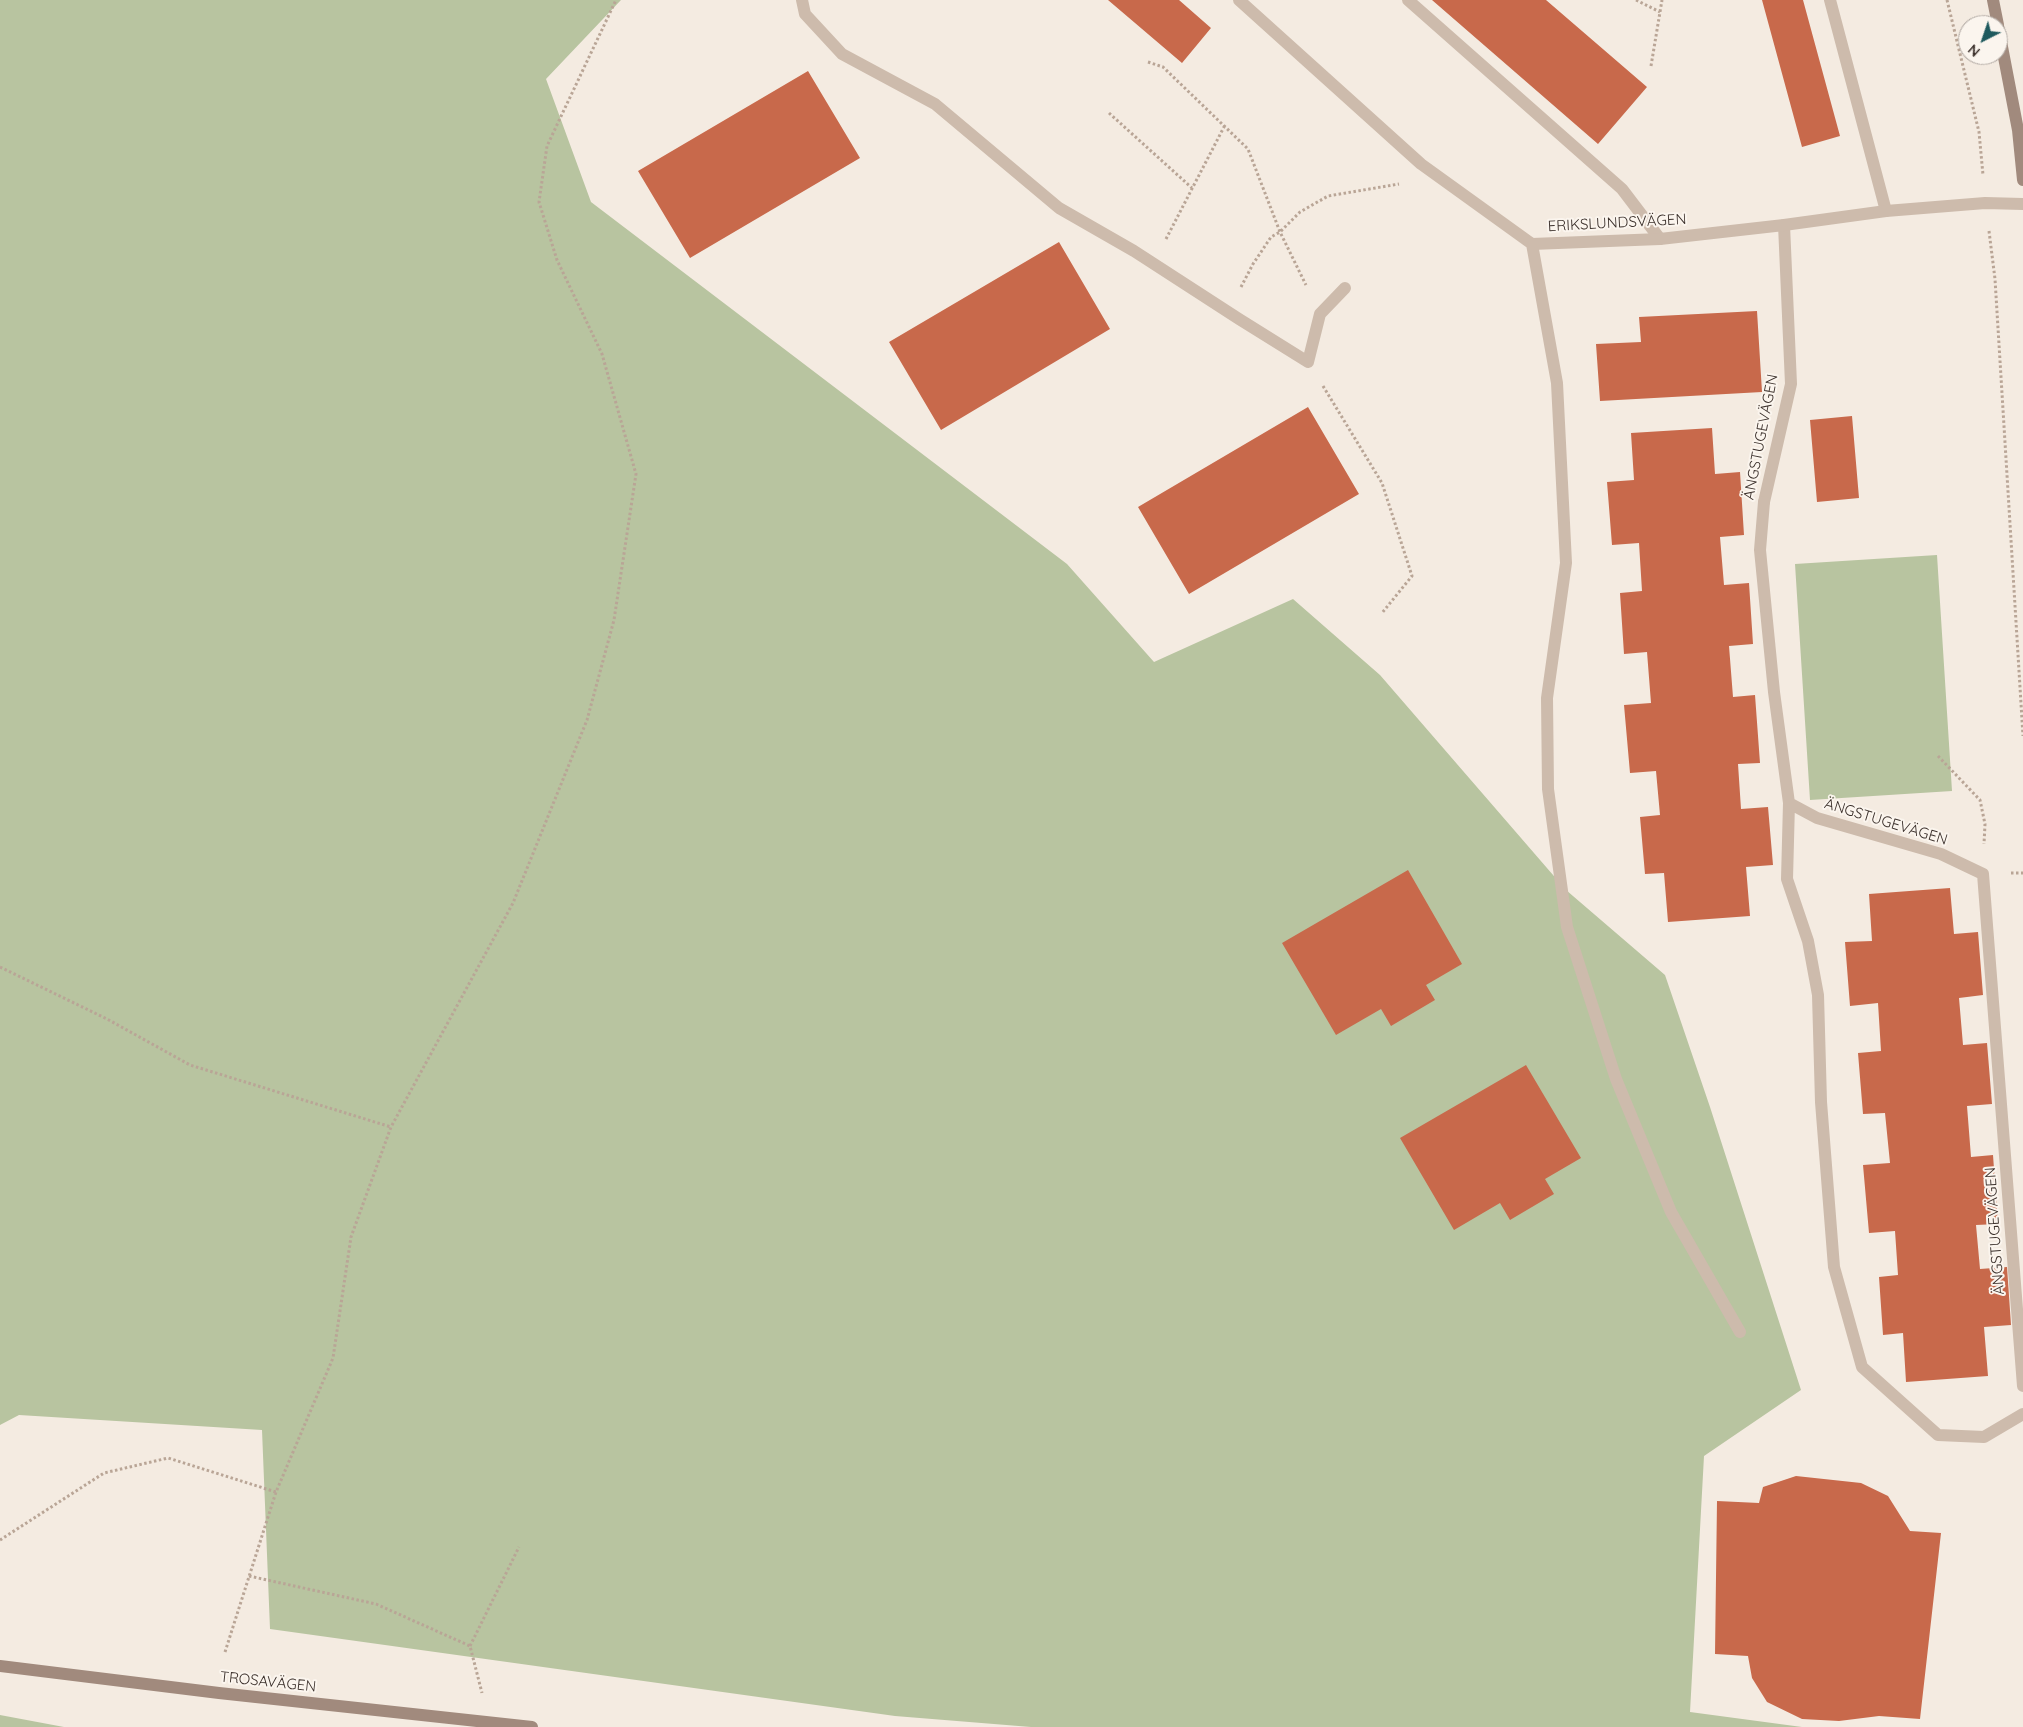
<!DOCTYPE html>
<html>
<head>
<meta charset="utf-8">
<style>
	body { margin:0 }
	#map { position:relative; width:2023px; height:1727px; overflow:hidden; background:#f4ebe1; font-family:Quicksand,sans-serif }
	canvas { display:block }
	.north { position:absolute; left:1958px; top:15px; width:50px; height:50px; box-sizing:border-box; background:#fbf5ee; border:1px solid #aea6a0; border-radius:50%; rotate:221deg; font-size:14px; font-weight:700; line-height:20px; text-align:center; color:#3b302b }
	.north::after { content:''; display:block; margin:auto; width:18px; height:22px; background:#1f5a5e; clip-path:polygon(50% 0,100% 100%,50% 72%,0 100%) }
</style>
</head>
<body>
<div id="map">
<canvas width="2023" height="1727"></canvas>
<div class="north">N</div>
</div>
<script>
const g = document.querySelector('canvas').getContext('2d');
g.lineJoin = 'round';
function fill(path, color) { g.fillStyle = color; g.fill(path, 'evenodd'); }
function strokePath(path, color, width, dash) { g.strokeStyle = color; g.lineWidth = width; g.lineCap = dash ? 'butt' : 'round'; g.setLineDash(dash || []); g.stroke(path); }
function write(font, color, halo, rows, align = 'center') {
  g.font = font + ' Quicksand,sans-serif'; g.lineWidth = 4; g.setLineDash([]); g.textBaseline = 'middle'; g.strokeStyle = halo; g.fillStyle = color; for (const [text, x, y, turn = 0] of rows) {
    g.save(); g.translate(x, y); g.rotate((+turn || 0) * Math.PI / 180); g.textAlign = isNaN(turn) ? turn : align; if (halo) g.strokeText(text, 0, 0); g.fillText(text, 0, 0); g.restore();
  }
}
fill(new Path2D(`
	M0,0H621L546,79L591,202L1067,564L1154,662L1293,599L1380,675L1566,890L1665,975L1710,1107L1801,1390L1704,1456L1690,1712L1802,1727H1031L895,1716L270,1629L262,1430L19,1415L0,1425Z
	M1937,555L1952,791L1810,800L1795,564Z
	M0,1715L64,1727H0Z`), '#b8c4a0');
fill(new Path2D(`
	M1108,0H1179L1211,28L1182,63Z
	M1432,0H1546L1647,87L1598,144Z
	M1762,0H1803L1840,136L1802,147Z
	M808,71L860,158L690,258L638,171Z
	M1059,242L1110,329L941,430L889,342Z
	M1757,311L1762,392L1600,401L1596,344L1641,342L1639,317Z
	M1308,407L1359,494L1189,594L1138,507Z
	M1852,416L1859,498L1817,502L1810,420Z
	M1712,428L1715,474L1740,472L1744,535L1720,537L1724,585L1749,583L1753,644L1729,646L1733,697L1755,695L1760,763L1738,764L1741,809L1768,807L1773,865L1746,867L1750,916L1668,922L1664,873L1645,874L1640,817L1660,815L1656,771L1630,773L1624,705L1651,703L1647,652L1624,654L1620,593L1642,591L1639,543L1612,545L1607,482L1634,480L1631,433Z
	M1408,870L1462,964L1426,985L1435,1000L1391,1026L1381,1009L1336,1035L1282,943Z
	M1950,888L1954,934L1978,932L1983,995L1959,998L1963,1045L1987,1043L1992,1104L1967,1106L1971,1157L1993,1155L1998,1224L1976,1225L1980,1269L2007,1267L2011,1325L1984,1327L1988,1376L1906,1382L1903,1333L1883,1335L1879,1277L1898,1275L1895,1231L1869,1233L1863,1165L1890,1163L1885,1113L1863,1114L1858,1053L1881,1051L1878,1003L1850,1006L1845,942L1872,941L1869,894Z
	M1526,1065L1581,1158L1545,1179L1554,1194L1510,1220L1500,1203L1454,1230L1400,1138Z
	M1796,1476L1861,1483L1888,1496L1910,1531L1941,1533L1920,1719L1879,1716L1839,1721L1802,1719L1767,1702L1752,1678L1748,1656L1715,1654L1717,1501L1759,1503L1763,1487Z`), '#c8694b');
strokePath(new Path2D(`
	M1636,0L1660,12
	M1947,0L1979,132L1983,175
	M1148,62L1163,67L1248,149L1280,232L1306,285
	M1651,66L1662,0
	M1109,113L1192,188
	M1989,231L1995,279L2023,736
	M1166,239L1225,125
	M1241,287L1253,264L1271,237L1280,232L1300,212L1328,196L1399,184
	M1323,386L1382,483L1412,576L1382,613
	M1938,756L1980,800L1985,824L1984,844
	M2011,873H2023
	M0,967L107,1019L190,1065L391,1127
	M0,1540L104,1473L168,1458L276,1492
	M249,1576L376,1604L470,1646L482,1693
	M470,1646L519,1547
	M225,1652L276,1492L333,1358L351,1237L391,1127L513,903L587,720L614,620L636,474L602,354L557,260L539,202L547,146L616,0`), '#b9a596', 3, [2.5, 2.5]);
strokePath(new Path2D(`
	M802,0L805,14L842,54L935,104L1059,208L1134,251L1239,319L1308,362L1320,314L1345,288
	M1408,0L1622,189L1660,239
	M1830,0L1886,211
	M1764,502L1791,384L1784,225`), '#cdbbac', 12);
strokePath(new Path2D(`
	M1239,0L1421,164L1532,244L1660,239L1784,225L1886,211L1985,203L2023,204
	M1532,244L1557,383L1566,563L1547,698L1548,789L1567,927L1616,1079L1671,1212L1740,1332
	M1764,502L1760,550L1774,692L1789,803L1817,818L1941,854L1983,874L2023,1386
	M1789,803L1787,879L1808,941L1818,995L1821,1102L1834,1267L1862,1367L1938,1435L1984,1437L2023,1414`), '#cdbbac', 12);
strokePath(new Path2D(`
	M1993,0L1998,25
	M1998,26L2018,130L2023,180
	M0,1666L219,1693L532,1727`), '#a18a7d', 12);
write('15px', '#3b302b', '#fbf5ee', [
	["ERIKSLUNDSVÄGEN",1617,223,-3],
	["ÄNGSTUGEVÄGEN",1761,437,-79],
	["ÄNGSTUGEVÄGEN",1886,822,17],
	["ÄNGSTUGEVÄGEN",1995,1231,-94],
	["TROSAVÄGEN",268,1682,6]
]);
</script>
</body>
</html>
